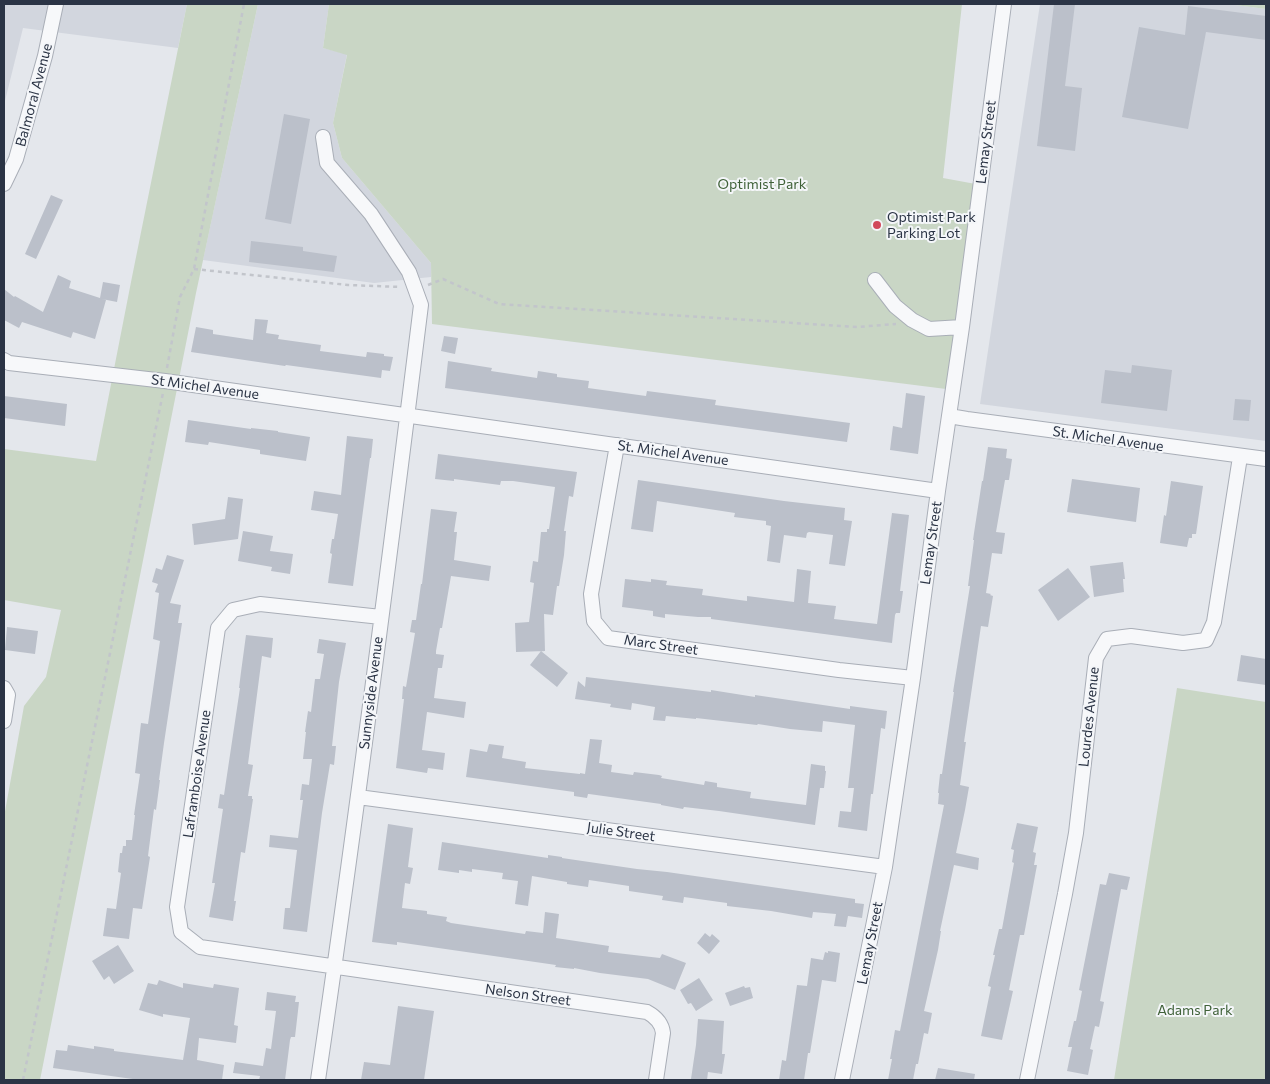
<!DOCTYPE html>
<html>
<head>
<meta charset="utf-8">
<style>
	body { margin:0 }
	#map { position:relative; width:1270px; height:1084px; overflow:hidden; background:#e4e7ec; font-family:Commissioner,sans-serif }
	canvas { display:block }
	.frame { position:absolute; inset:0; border:5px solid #2b3445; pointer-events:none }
</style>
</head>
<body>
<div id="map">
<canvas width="1270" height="1084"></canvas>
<div class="frame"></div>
</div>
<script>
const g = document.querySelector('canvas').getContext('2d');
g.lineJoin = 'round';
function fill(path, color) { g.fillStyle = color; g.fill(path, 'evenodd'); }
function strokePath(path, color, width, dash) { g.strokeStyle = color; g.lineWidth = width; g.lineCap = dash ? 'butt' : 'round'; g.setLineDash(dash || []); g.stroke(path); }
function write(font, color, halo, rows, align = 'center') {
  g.font = font + ' Commissioner,sans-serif'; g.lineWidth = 4; g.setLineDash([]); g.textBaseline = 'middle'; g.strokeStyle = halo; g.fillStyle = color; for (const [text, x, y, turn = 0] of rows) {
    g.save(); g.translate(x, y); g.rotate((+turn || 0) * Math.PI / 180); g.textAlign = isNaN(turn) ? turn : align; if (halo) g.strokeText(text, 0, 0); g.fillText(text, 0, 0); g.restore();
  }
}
fill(new Path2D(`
	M4,4H187L178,48L23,28L4,105Z
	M258,4H329L323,48L347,54L333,123L342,158L431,263V277L374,283L203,260Z
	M1040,4H1228L1266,9V441L980,404Z`), '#d2d6de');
fill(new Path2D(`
	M187,4H258L196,293L40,1080H4V817L24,706L46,677L61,610L4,600V449L96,461L132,277Z
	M329,4H962L943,178L981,185L954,390L432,324L431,263L342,158L333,123L347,55L323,48Z
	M1228,4H1266V9Z
	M1177,688L1266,702V1080H1114Z`), '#c9d6c5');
fill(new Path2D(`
	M1054,4H1075L1065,86L1082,88L1075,151L1037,146Z
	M1188,6L1266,16V40L1206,32L1188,129L1122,117L1139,27L1185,35Z
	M284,114L310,119L291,224L265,219Z
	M51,195L63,200L36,259L25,254Z
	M251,241L303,247V251L337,256L334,272L249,262Z
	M58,275L71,281L69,288L100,298L103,282L120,285L117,302L102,299L106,300L95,339L73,332L71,338L22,322L19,328L4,320V289L14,297L15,296L43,312Z
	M255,319L268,320L266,333L279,335L278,339L321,345L320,351L366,357L367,352L384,354V356L393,357L390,371L382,370L381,378L286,365L285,366L191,352L196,327L213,330V334L253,340Z
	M444,336L458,338L455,354L441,351Z
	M448,361L492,368L491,371L537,378L538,371L557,374V377L589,381L588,388L646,396L647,391L716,400L715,405L850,423L847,442L445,388Z
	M1132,365L1172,370L1167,411L1101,403L1105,370L1131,373Z
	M906,393L925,396L918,454L890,450L893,426L902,428Z
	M4,396L67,404L65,426L4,418Z
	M1235,399L1251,400L1249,421L1233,420Z
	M188,420L251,429V428L278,431V432L310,437L306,461L260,454V450L209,442L208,445L185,442Z
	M347,436L373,439L371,458H370L353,586L328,583L332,554L330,553L332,539H334L338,514L311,510L314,491L341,495Z
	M988,447L1007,449L1006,458L1012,459L1009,480H1005L996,532L1005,533L1002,554L992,553L986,593L991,594L990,595L993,596L988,627L981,626L964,742H966L965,749L960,785L969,787L965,810L956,853L979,858L978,870L954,865L940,931H941L938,950L924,1011L932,1013L928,1034L924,1033L918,1064H916L913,1080H888L892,1059H890L895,1030L900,1031L944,805L938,804L939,793H938L940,774H942L954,692H953L970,586H968L974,540H973L974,533L982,481H983Z
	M438,454L577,472L573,497L569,496L564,531H566L564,555L559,586H557L553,615L544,614L545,651L516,652L515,623L529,622L534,583L530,582L533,561L538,562L541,532H547V529H549L555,487L513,481H501L500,485L454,479V481L435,479Z
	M1072,479L1140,488L1136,522L1067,512Z
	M638,480L784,501L845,508L844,520L852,521L845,566L829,564L833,535L809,532L807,533L806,538L784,535L780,563L767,561L771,526L766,525V521L734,517L735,513L657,501L653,532L631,529Z
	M1171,481L1203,486L1196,534H1192V538H1189L1187,547L1160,543L1164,515L1166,516Z
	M228,497L243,499L238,539L194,545L192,524L225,519Z
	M431,509L457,512L454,532H457L454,560L491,566L489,581L451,576L442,628H440L436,651V654L444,655L442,668H438L434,698L466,702L464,718L427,712L422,750L445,753L443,770L428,768L427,773L396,768L404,699H402L403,686L406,687L415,633L410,632L412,620H416L421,584H422Z
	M892,513L909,515L900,591H903L900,613H896L895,615L892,643L711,619V617H698L665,614V618L653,616V611L622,607L625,579L651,582V579L667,581L666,585L703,589L702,595L747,601V596L794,602L797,569L811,571L808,603L836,606L834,619L877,624Z
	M243,531L273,536L270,551L293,554L290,574L271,571L272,567L238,561Z
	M167,555L184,560L170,603L181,605L178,623H182L164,743L159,780H160L156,810L154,809L148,856L150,857L142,909L133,908L129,939L103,936L107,908L116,909L121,873L118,872L120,853H122L123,846H126V840H132L135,815H134L140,774L135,773L141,723L148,724L160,641L153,639L159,593L155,592L158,584L152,582L156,568L162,570Z
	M1123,562L1125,579H1123L1124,592L1094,597L1090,566Z
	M1068,568L1090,597L1058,621L1038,590Z
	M7,627L38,631L35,654L5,650Z
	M246,635L273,638L271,658L262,656L248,764L253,765L248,796H252V799H253L245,853L241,852L234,901H236L233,921L209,917L215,883H212L223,809L218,808L220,794L224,795L240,688H239L241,672Z
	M319,639L346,643L339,682L332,746H336L334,765L330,764L322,813L307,932L283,929L285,908H290L297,850L269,847L270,835L298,838L303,800H300L302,784L309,785L312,759H303L306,732H305L308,711L311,712L315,679H320L324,654L317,653Z
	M541,651L568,673L557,687L530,665Z
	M1241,655L1266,659V685L1237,681Z
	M586,677L711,692V690L755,697V695L850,709V706L887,711L885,729L881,728L873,794H871L867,831L838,827L840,811L851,812L854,788H848L855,725L823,721L822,732L790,729L758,724L757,725L696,718V719L666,716L665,721L653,720L655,707L632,703L631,710L610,707L611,704L575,699L578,681L585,687Z
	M590,739L602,740L599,763L612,765L611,772L633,775L634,772L659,775L662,776L661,778L704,785L705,781L717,783V787L751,792L750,798L806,805L811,764L825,766V771H826L824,788H820L815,825L719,811L684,807L683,809L661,805V804L589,794H588L587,798L574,796V792L466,777L470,749L487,752L489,744L504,746L502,758L526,762L525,768L580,774V773L585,774Z
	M1017,823L1038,827L1033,852L1036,853L1034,865H1037L1024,935H1020L1009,990L1013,991L1002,1040L981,1036L991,987L988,986L995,955H993L999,929H1002L1014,863L1012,862L1014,850L1011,849Z
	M388,824L413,828L408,867L413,868L410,884L405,883L402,908L427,911V914L447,917L446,921L451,923L525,934L526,931L543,933L545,912L559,914L556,938L609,946L608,952L660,958L662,954L686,963L675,990L648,979L600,973L574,968V969L555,967L556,965L397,942V945L372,942Z
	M442,842L548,858V855L562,857V858L637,869L667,872L855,899V903L864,904L862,918L848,916L846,927L834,926L836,914L813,912L812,918L771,911L727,906V903L684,897L683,903L662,900L663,896L629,891V886L589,880L588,887L567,884V882L532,876L528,906L515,904L518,881L502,879L503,873L472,869V872L459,870V873L438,870Z
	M1109,873L1130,877L1127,890L1121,889L1100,1001L1104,1002L1099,1027L1095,1026L1090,1049L1093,1050L1088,1075L1067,1071L1072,1047H1068L1074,1021H1076L1082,991L1079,990L1100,884L1106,885Z
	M705,933L710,937L712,934L720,941L709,954L697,943Z
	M118,945L134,971L114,984L109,976L104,980L92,961Z
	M828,951L840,953L836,982L822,980L810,1053H808L804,1080H779L782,1060L786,1061L797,985L807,986L811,958L823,960L825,952L828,953Z
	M699,978L713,1000L696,1011L691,1003L688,1004L680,990Z
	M159,980L183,988V983L213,988L214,984L239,988L234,1025L238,1026L236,1043L199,1038L197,1060L224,1065L222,1080H140L53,1068L56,1050L67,1051L68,1045L94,1049V1046L114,1049V1051L183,1060L190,1018L163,1014V1017L139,1010L148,983L157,985Z
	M744,986L745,988L750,987L753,998L730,1006L725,993Z
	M267,992L296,996L295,1002H299L295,1037H291L290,1040L285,1080H259L260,1076L233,1073L235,1062L263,1066L266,1048L271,1049L276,1011L265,1010Z
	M398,1006L434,1011L424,1080H361L364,1062L390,1065Z
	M698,1019L724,1021L722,1054H725L722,1074L708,1072L707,1080L691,1079L696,1045Z
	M938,1068L975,1074L974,1080H935Z`), '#bbc0ca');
const minor = new Path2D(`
	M4,184L16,159L45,56L56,4
	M875,280L895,306L912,320L929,329L962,327
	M4,360L9,363L165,381L938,491
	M949,416L967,419L1266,459
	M617,445L591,594L594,621L608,638L839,670L913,678
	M381,617L260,604L233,610L218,628L177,907L181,932L200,947L647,1012C656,1017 662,1023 663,1033L656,1080
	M4,688L8,695L4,721
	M358,797L885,867
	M318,1080C356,822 389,564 421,305L409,272L371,214L327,163L323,137
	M842,1080L885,867L913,678L938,491L962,327L1004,4
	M1027,1080L1065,894L1076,833L1096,658L1107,639L1131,636L1183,643L1206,640L1214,622L1240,457`);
strokePath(minor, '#a9aeb7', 16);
strokePath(new Path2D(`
	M194,269L348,285L401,287
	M428,285L443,279L499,304L857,327L896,324
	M167,368L180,297L194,269L244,4
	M23,1080L163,393`), '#c2c5cb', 2.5, [4, 4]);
strokePath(minor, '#f7f8fa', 14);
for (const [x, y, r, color] of [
	[877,225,5,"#d1495b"]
]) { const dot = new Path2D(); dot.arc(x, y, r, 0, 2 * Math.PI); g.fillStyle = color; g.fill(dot); strokePath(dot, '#f4f6f9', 2); }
write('14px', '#2b3445', '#f4f6f9', [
	["Balmoral Avenue",34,95,-75],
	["Lemay Street",986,142,-83],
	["St Michel Avenue",205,387,8],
	["St. Michel Avenue",1108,439,8],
	["St. Michel Avenue",673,453,8],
	["Lemay Street",931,543,-82],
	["Marc Street",661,645,8],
	["Sunnyside Avenue",371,693,-83],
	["Lourdes Avenue",1089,717,-84],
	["Laframboise Avenue",197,774,-82],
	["Julie Street",621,832,8],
	["Lemay Street",870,943,-79],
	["Nelson Street",528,995,8]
]);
write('14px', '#3f6138', '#f4f6f9', [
	["Optimist Park",762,184],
	["Adams Park",1195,1010]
]);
write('14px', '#2b3445', '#f4f6f9', [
	["Optimist Park",887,217],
	["Parking Lot",887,233]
], 'left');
</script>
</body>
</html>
